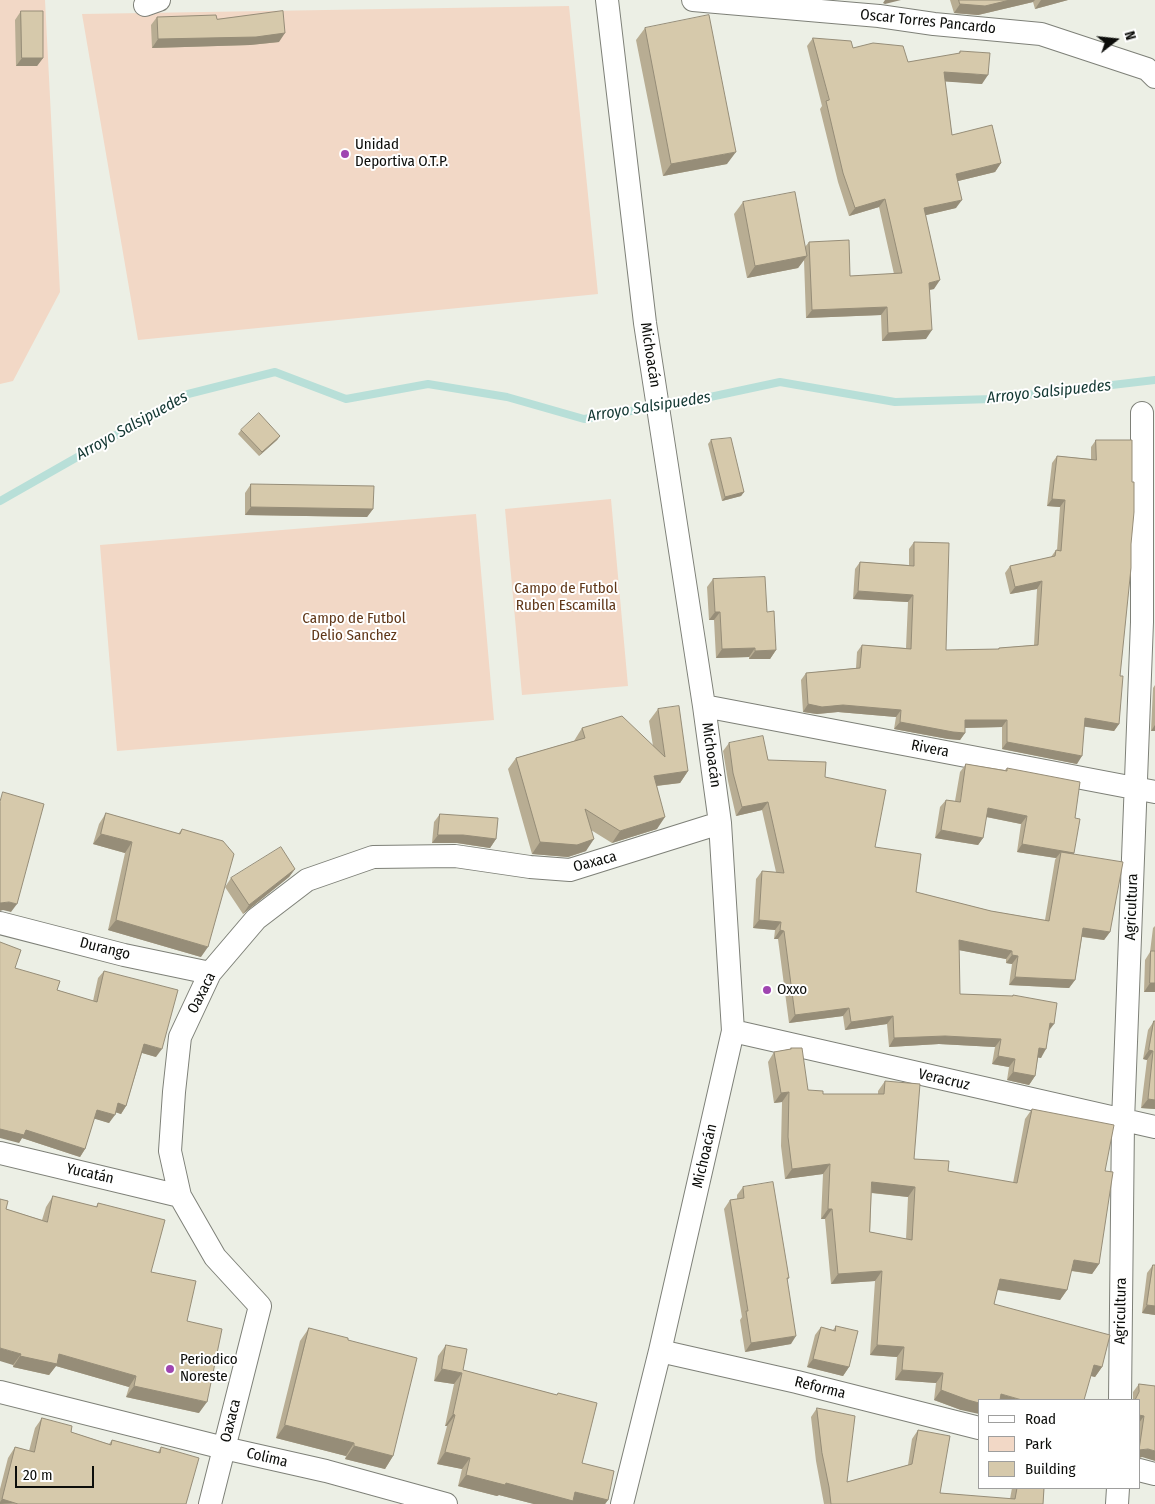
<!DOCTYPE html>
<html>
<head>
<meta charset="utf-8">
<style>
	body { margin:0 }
	#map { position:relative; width:1155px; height:1504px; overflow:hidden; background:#ecefe5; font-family:"Fira Sans Condensed",sans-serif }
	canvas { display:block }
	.legend { position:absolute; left:978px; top:1399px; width:162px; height:90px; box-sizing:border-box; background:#fff; border:1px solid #9e9e9d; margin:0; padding:6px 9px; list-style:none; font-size:15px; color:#0c0d0a }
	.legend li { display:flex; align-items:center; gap:10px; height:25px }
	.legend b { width:25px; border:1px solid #9e9e9d }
	.north { position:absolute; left:1090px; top:15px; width:50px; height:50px; -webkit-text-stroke:4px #fff; paint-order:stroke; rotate:74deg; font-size:14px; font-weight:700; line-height:20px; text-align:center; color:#0c0d0a }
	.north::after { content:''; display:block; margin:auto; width:18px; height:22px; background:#0c0d0a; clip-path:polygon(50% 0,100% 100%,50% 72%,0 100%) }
	.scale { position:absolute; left:15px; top:1466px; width:79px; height:22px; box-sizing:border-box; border:2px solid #0c0d0a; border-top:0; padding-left:6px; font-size:15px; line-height:18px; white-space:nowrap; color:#0c0d0a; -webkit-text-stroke:4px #fff; paint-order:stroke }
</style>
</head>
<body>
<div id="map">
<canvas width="1155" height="1504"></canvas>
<ul class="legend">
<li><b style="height:6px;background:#fff"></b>Road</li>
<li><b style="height:14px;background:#f2d8c6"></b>Park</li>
<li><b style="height:14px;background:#d6c9ab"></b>Building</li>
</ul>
<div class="north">N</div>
<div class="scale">20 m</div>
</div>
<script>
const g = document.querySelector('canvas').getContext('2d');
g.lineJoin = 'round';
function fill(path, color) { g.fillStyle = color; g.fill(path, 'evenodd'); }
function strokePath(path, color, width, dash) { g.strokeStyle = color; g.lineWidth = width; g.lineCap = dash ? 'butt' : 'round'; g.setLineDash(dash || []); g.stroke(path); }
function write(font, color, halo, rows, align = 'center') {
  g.font = font + ' "Fira Sans Condensed",sans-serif'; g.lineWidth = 4; g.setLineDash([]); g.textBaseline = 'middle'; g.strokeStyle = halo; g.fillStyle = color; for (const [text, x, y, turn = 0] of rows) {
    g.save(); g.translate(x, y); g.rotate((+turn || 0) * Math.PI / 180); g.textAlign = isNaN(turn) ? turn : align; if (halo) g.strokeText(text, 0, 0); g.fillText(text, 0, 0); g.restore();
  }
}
fill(new Path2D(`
	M0,0H45L60,292L13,381L0,384Z
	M569,6L598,294L138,340L82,14Z
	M611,499L628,686L522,695L505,509Z
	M476,514L494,720L117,751L100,545Z`), '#f2d8c6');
strokePath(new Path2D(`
	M0,501L188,394L275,372L346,399L428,384L507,397L584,419L696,400L780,382L895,402L992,399L1155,380`), '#b8dfd8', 8);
const street = new Path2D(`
	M607,0L645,323L704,706L720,823L733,1031L660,1351L622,1504
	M693,0L879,16L934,24L1041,34L1147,69L1155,77
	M145,5L159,0
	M704,706L1155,792
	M0,923L124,955L210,973
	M733,1031L1155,1127
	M0,1153L180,1196
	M660,1351L797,1382L979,1428
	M0,1392L224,1448L326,1471L446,1504
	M1120,1400L1123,1121L1142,622V413
	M1139,1470L1155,1474
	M210,1504L260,1306L215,1257L180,1196L170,1151L174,1092L180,1037L210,973L256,919L307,880L373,857L455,856L530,867L570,870L720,823
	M1117,1504L1118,1488`);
strokePath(street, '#7e8078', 24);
strokePath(street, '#fff', 22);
fill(new Path2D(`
	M950,0H1068L1035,9L1033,2L978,15L954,13Z
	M21,11L43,58L37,66H16L15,20Z
	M157,17L217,19L279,42L250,45L152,48L151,25Z
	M645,28L727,164L663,176L636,40Z
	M813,38L908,62L958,54L960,51L982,84L945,81L952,135L1001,163L995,172L958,181L956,208L926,215L934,289L929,290L926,339L882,341L881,315L806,318L804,260L798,268L747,278L734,214L743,202L805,247L809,242L850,276L894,274L879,207L849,216L838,182L820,109L822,106L807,46Z
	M241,430L280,436L277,440L259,456L238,434Z
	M711,440L744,492L741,496L722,501L708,444Z
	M1096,440L1120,676L1119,724L1114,731L1084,726L1077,764L1002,749V727L965,728V733L960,740L948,739L894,729L896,717L838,712L817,714L803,712L801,680L806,673L856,668L857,652L862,645L906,648L908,602L853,599L855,569L860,562L909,565V549L914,542L946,650L998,649L999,648L1034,645L1037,589L1010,594L1005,573L1010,566L1051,557L1056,550H1057L1060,507L1047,506L1052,463L1057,456L1091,459V447Z
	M251,484L373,509L367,517L245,515V493Z
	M713,579L767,612L776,650L770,659H749V657L716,658L714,620H709L707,587Z
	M1155,682V731H1151L1153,688L1155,685Z
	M658,709L688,771L680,783L657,786V829L612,843L591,830L586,851L568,857L532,854L508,769L516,758L574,741L582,728L653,746L649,721Z
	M729,743L768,760L825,777L875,847L916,892L991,911L1045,920L1055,860L1056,858L1017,852L1021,824L986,817L983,838L978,845L935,838L940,807L946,800L955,801L960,772L966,764L1005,770L1007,768L1075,818L1074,853V854L1110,932L1104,940L1082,937L1075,980L1069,988L1009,985L1012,964L1006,963V959L959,950L960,994L1012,996L1013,995L1049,1030L1041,1058L1038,1057L1035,1076L1029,1085L1007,1080L1009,1067L992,1064L995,1047L939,1044L889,1047L887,1024L845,1030L843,1016L789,1023L778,939H774L775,930L753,928L756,879L762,871L776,872L762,810L736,816L728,781L723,751Z
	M106,813L178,834L182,829L201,957L108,930L125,853L93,844L99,824Z
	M440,814L496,839L490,848L457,843H432L434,822Z
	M295,869L289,877L243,914L225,887L231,878Z
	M1155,926V992H1144L1145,960L1150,952L1153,928Z
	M15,968L57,990L93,1001L98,978L104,971L156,1057L142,1053L126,1106L121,1114L115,1112L109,1123L94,1118L85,1149L80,1157L22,1138L19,1143Z
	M1154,1021L1155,1109L1141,1108L1147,1060L1143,1059L1148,1030Z
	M791,1048L808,1090L823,1094H878V1091L885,1081L914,1159L948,1171L1013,1183L1025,1119L1032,1109L1105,1171L1099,1264L1092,1274L1071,1271L1067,1290L1060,1300L997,1290L994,1304L1102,1367L1095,1377L1091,1376L979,1400L961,1410L934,1400L936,1383L895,1380L897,1357L870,1355L875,1281L831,1284L825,1219H821L823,1174L785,1179L781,1146L782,1102L774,1103L768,1062L774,1052L790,1049ZM871,1193L908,1197L906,1239L870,1232Z
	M743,1187L789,1278L787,1280L791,1344L745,1352L740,1320L742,1317L724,1209L730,1200L737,1199V1195Z
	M53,1196L96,1207L98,1203L151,1272L187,1321L199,1413L126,1397L129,1387L56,1366L49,1375L13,1367L6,1209L42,1220L46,1207Z
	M1153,1265L1155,1315L1142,1313L1147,1273Z
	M836,1326L849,1367L843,1376L807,1367L815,1335L821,1327L833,1330Z
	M309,1328L348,1340L393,1456L385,1469L345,1459L346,1456L276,1438L300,1341Z
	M446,1345L463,1370L557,1395L558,1393L582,1463L608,1500L605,1504H534L499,1495L497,1496L458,1486L462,1469L437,1464L447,1426H445L454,1384L434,1381L438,1356Z
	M1139,1384L1155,1386L1142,1457L1139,1458V1400H1133V1392Z
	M817,1408L847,1482L908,1465L912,1439L918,1430L940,1493L1010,1499L1012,1488H1044L1043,1504H824L816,1461L811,1417Z
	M42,1418L71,1432L109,1444L112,1440L158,1452L161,1447L186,1504H0V1489L8,1458L15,1447L29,1451L35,1428Z`), '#b8ad93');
fill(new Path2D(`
	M885,0H901L885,4L883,3Z
	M1010,0H1035L1033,2L978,15L954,13L960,4Z
	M1041,0H1068L1035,9Z
	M285,33L279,42L250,45L152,48L158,39Z
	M22,58H43L37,66H16Z
	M944,72L988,75L982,84L938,81Z
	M736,152L727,164L663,176L671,164Z
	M1001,163L995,172L950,183L956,174Z
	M885,199L879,207L849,216L855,208Z
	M962,200L956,208L918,217L924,208Z
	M807,256L798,268L747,278L755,266Z
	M940,280L934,289L923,291L929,283Z
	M887,307L881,315L806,318L812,310Z
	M932,330L926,339L882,341L888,333Z
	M280,436L277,440L259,456L262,452Z
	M744,492L741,496L722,501L725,497Z
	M1052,499L1065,500L1060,507L1047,506Z
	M251,507L373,509L367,517L245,515Z
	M1042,581L1037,589L1010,594L1015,587Z
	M858,591L913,595L908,602L853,599Z
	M715,612H720L714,620H709Z
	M755,648L749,657L716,658L722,649Z
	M776,650L770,659H749L755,651Z
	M808,704L843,705L901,710L896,717L838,712L817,714L803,712Z
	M1085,718L1119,724L1114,731L1080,726Z
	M965,720H1007L1002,727L960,728Z
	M900,722L965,733L960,740L948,739L894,729Z
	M1155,725V731H1151Z
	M1007,742L1082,756L1077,764L1002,749Z
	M688,771L680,783L646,787L654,776Z
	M768,802L762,810L736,816L742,807Z
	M988,808L1027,816L1021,824L982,816Z
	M665,817L657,829L612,843L620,831Z
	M941,830L983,838L978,845L935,838Z
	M101,834L132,842L125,853L93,844Z
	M438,835H463L496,839L490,848L457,843H432Z
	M594,839L586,851L568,857L532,854L540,842Z
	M1022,844L1074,853L1069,861L1061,852L1056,858L1017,852Z
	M295,869L289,877L243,914L249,905Z
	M9,902L17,904L11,912L3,910L0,911V903Z
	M116,920L208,947L201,957L108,930Z
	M759,920L781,922L775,930L753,928Z
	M1083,928L1110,932L1104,940L1078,936Z
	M780,930L784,931L778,939H774Z
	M959,940L1012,951L1006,959L953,949Z
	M1012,955L1018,956L1012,964L1006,963Z
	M1015,977L1075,980L1069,988L1009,985Z
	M1150,983H1155V992H1144Z
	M849,1008L843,1016L789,1023L795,1015Z
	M893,1016L887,1024L845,1030L851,1022Z
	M1050,1023L1054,1024L1048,1032Z
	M945,1036L1001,1039L995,1047L939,1044L889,1047L894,1038Z
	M144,1044L162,1049L156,1057L139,1052Z
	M1039,1048L1046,1049L1041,1058L1034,1057Z
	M1149,1050L1153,1051L1147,1060L1143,1059Z
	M998,1056L1015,1059L1009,1067L992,1064Z
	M1013,1072L1035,1076L1029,1085L1007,1080Z
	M789,1092L782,1102L774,1103L781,1093Z
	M1148,1099L1155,1100V1109L1141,1108Z
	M118,1103L126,1106L121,1114L112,1111Z
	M97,1110L115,1115L109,1123L92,1118Z
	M0,1129L26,1130L85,1149L80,1157L22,1138L19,1143L0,1138Z
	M830,1164L823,1174L785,1179L792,1169Z
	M872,1182L915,1187L908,1197L865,1192Z
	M828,1209H832L825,1219H821Z
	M1074,1260L1099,1264L1092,1274L1067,1270Z
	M882,1271L875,1281L831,1284L838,1274Z
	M1000,1279L1067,1290L1060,1300L993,1289Z
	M1147,1305L1155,1306V1315L1142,1313Z
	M796,1336L791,1344L745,1352L751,1343Z
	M877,1345L904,1347L897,1357L870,1355Z
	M0,1348L21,1354L13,1365L0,1361Z
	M59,1354L136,1376L129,1387L56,1366L49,1375L13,1367L20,1356Z
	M813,1359L849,1367L843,1376L807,1367Z
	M1094,1365L1102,1367L1095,1377L1087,1375Z
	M442,1369L462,1373L454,1384L434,1381Z
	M902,1370L943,1373L936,1383L895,1380Z
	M134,1386L207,1402L199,1413L126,1397Z
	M941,1390L979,1403V1414L961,1410L934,1400Z
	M1001,1394L1022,1400H997Z
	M453,1414L455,1415L447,1426H445Z
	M1139,1415L1144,1416L1139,1423Z
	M285,1425L354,1443L346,1456L276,1438Z
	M354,1446L393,1456L385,1469L345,1459Z
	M1148,1449L1155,1451V1461L1142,1457L1139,1458V1450Z
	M445,1452L470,1458L462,1469L437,1464Z
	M466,1475L506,1483L575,1492L608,1500L605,1504H534L499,1495L497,1496L458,1486Z
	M2,1499L18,1503L0,1504V1502Z`), '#968d78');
const building = new Path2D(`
	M959,0H1010L985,6L960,4Z
	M21,11H43V58H22Z
	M283,11L285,33L256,37L158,39L157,17L216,15L217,19Z
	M709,15L736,152L671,164L645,28Z
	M813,38L851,41L853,48L873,43L903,46L908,62L960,53V51L990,53L988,75L944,72L952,135L992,125L1001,163L956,174L962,200L924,208L940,280L929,283L932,330L888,333L887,307L812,310L809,242L849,240L850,276L902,273L885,199L855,208L843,173L826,101L829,100Z
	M795,192L807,256L755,266L743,202Z
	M259,413L280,436L262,452L241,430Z
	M731,438L744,492L725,497L711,440Z
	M1096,440H1132V482H1134V512L1131,544V568L1120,676H1123L1119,724L1085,718L1082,756L1007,742V720H965V733L953,732L900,722L901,710L843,705L822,707L808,704L806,673L860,668L862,645L911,649L913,595L858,591L860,562L914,566V542L949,543L946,650L999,649V648L1038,645L1042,581L1015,587L1010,566L1055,556L1056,550L1061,551L1065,500L1052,499L1057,456L1096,460Z
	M251,484L374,486L373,509L251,507Z
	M765,577L767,612L774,611L776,650L755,651V648L722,649L720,612H715L713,579Z
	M679,706L688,771L654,776L665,817L620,831L585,809L594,839L577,845L540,842L516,758L585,738L582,728L622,716L665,757L658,709Z
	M763,736L768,760L826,762L825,777L886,790L875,847L921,854L916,892L991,911L1049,921L1061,852L1123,862L1110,932L1083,928L1075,980L1015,977L1018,956L1012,955V951L959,940L960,994L1013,996V995L1057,1003L1054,1024L1050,1023L1046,1049L1039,1048L1035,1076L1013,1072L1015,1059L998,1056L1001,1039L945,1036L894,1038L893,1016L851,1022L849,1008L795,1015L784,931L780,930L781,922L759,920L762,871L784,873L768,802L742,807L733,773L729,743Z
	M966,764L1007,771V768L1080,782L1075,818L1080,819L1074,853L1022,844L1027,816L988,808L983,838L941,830L946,800L960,802Z
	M3,792L44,804L17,904L9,902L0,903V802Z
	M106,813L180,834L182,829L223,841L234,854L208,947L116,920L132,842L101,834Z
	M440,814L498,818L496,839L463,835H438Z
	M281,847L295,869L249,905L231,878Z
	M0,942L21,950L15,968L60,981L57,990L97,1002L104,971L178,990L162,1049L144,1044L126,1106L118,1103L115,1115L97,1110L85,1149L26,1130L24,1135L0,1129Z
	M1151,951H1155V983H1150Z
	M1154,1021H1155V1100L1148,1099L1153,1051L1149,1050Z
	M791,1048H802L808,1090L823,1091V1094H884L885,1081L920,1084L914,1159L949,1161L948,1171L1017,1183L1032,1109L1114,1125L1105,1171L1113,1172L1099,1264L1074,1260L1067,1290L1000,1279L994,1304L1110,1335L1102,1367L1094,1365L1084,1400H1022L1001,1394L1000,1400H979V1403L968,1400L941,1390L943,1373L902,1370L904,1347L877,1345L882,1271L838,1274L832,1209H828L830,1164L792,1169L788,1137L789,1092L781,1093L774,1052L791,1049ZM872,1182L915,1187L912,1240L870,1232Z
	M773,1182L789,1278H787L796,1336L751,1343L746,1311H748L730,1200L744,1198L743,1187Z
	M53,1196L97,1207L98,1203L165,1220L151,1272L196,1281L187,1321L222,1329L207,1402L134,1386L136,1376L59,1354L57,1364L20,1356L21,1354L0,1348V1199L8,1201L6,1209L47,1222Z
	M1153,1265H1155V1306L1147,1305Z
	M836,1326L858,1331L849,1367L813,1359L821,1327L835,1331Z
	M309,1328L348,1338V1340L417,1358L393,1456L354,1446V1443L285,1425Z
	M446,1345L467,1349L463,1370L557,1395L558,1393L597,1403L582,1463L614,1471L608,1500L575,1492L573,1501L506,1483L505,1485L466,1475L470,1458L445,1452L455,1415L453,1414L462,1373L442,1369Z
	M1139,1384L1155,1386V1451L1148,1449L1139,1450L1144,1416L1139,1415V1400H1135L1139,1392Z
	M817,1408L855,1416L847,1482L912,1464L918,1430L950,1436L940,1493L1015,1499L1017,1488H1044L1043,1504H831L829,1487L822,1453Z
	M42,1418L72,1426L71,1432L111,1445L112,1440L160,1453L161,1447L199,1458L186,1504H18L2,1499L15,1447L34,1452Z`);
fill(building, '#d6c9ab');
strokePath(building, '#968d78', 1);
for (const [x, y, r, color] of [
	[345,154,5,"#9f45b1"],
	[767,990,5,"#9f45b1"],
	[170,1369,5,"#9f45b1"]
]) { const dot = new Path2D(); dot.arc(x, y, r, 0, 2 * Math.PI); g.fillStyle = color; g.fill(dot); strokePath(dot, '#fff', 2); }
write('15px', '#0c0d0a', '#fff', [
	["Oscar Torres Pancardo",928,22,6],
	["Michoacán",650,355,81],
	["Rivera",930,749,11],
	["Michoacán",711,755,82],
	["Oaxaca",595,862,-15],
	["Agricultura",1132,907,-88],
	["Durango",105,949,14],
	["Oaxaca",202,993,-63],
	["Veracruz",944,1080,13],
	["Michoacán",705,1156,-77],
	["Yucatán",90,1174,13],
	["Agricultura",1121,1311,-89],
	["Reforma",820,1388,14],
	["Oaxaca",231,1421,-76],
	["Colima",267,1458,13]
]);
write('15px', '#0c0d0a', '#fff', [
	["Unidad",355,145],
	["Deportiva O.T.P.",355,162],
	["Oxxo",777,990],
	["Periodico",180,1360],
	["Noreste",180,1377]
], 'left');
write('15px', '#603718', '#fff', [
	["Campo de Futbol",566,589],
	["Ruben Escamilla",566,606],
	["Campo de Futbol",354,619],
	["Delio Sanchez",354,636]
]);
write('italic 16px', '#123732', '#fff', [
	["Arroyo Salsipuedes",1049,392,-6],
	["Arroyo Salsipuedes",649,407,-9],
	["Arroyo Salsipuedes",132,426,-29]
]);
</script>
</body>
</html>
